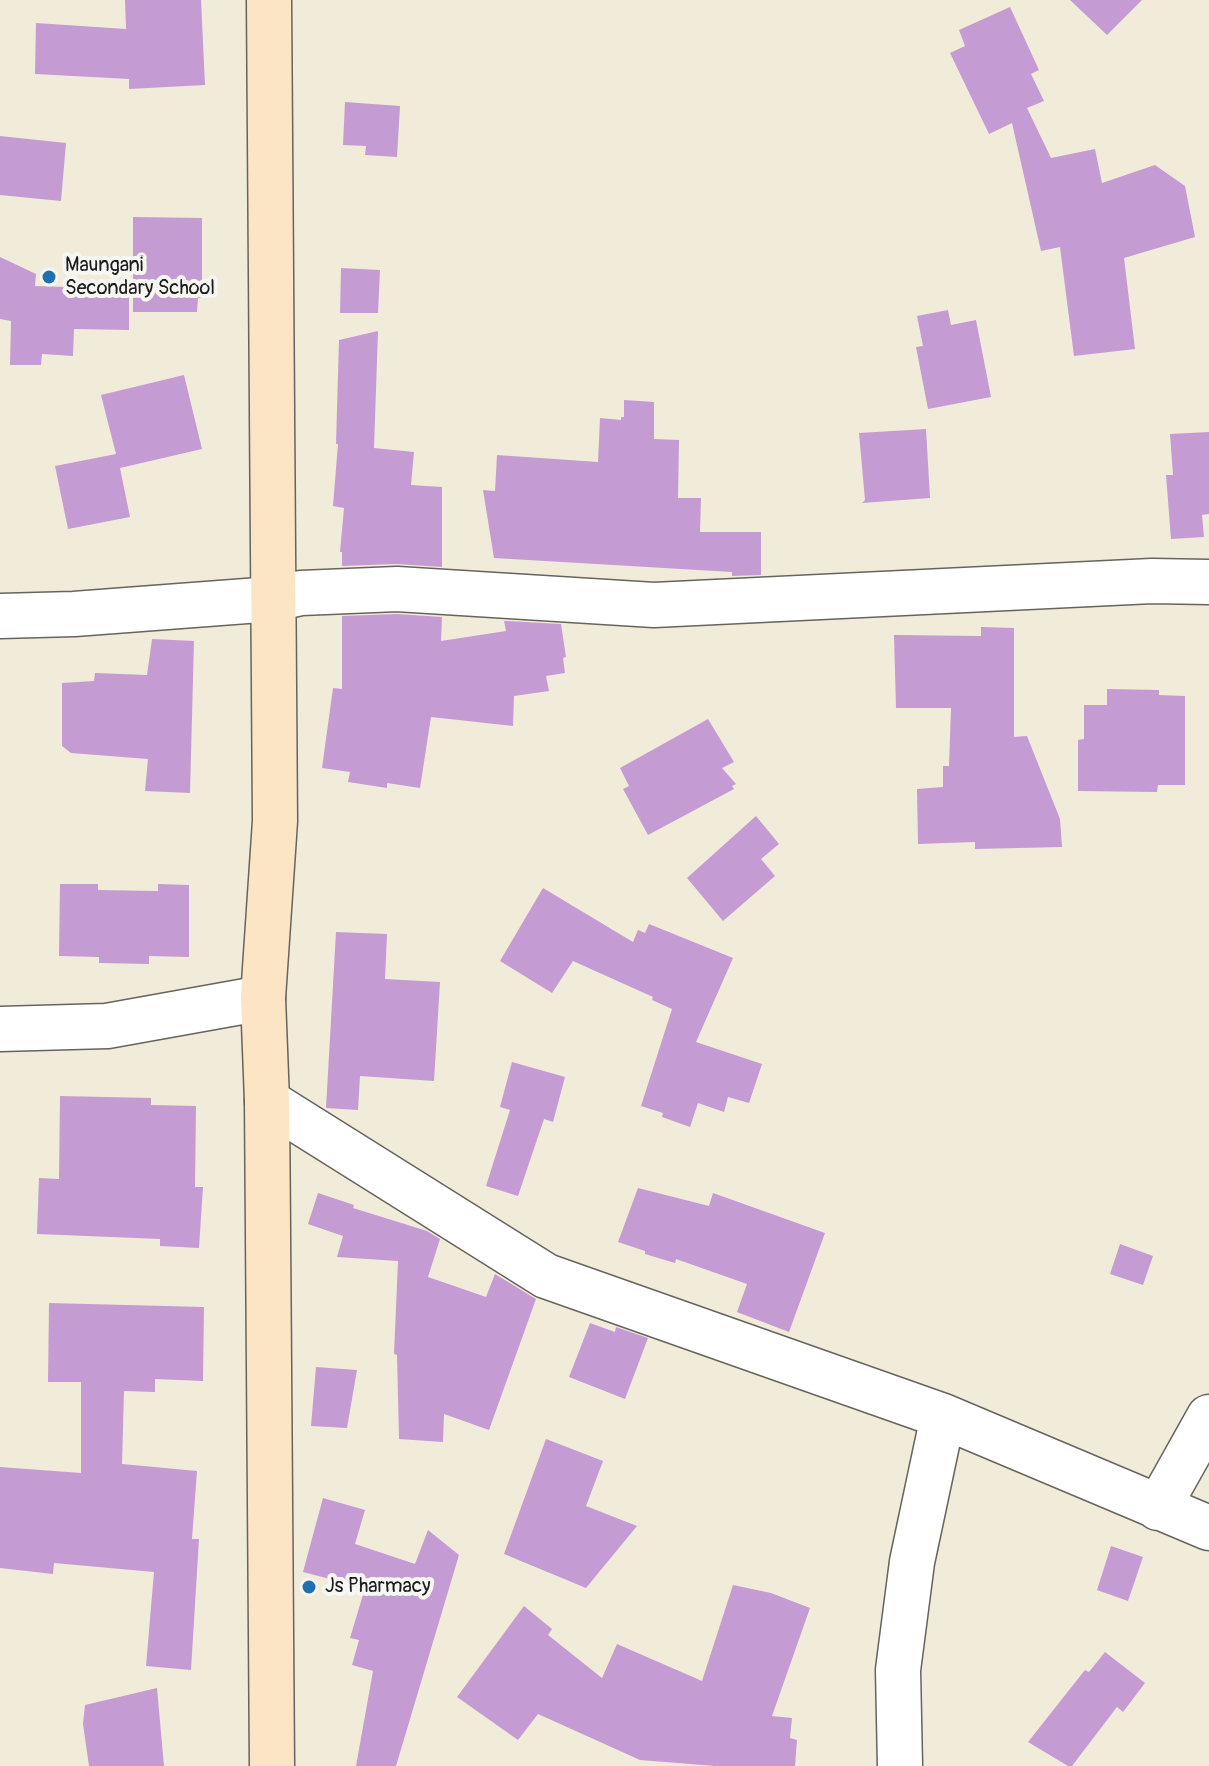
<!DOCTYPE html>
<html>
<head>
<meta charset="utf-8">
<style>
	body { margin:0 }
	canvas { display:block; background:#f1ebda }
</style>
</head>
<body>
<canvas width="1209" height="1766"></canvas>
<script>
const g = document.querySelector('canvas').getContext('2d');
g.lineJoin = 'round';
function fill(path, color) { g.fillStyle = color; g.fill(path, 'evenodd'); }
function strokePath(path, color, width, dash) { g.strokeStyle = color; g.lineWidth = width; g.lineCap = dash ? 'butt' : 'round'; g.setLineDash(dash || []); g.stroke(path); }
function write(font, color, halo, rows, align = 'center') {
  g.font = font + ' Pangolin,sans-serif'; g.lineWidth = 8; g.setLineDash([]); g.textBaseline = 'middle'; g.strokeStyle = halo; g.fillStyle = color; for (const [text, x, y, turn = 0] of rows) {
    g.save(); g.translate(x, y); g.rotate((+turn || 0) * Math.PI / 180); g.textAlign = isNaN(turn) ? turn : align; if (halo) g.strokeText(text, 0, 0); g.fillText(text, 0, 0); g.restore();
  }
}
fill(new Path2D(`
	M125,0H201L205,85L129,89V79L35,74L36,23L126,29Z
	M1070,0H1142L1107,35Z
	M1010,7L1039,70L1031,74L1044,101L1027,108L1051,158L1095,149L1102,183L1155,165L1185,186L1195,237L1124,258L1135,349L1074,356L1060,247L1041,251L1012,123L989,134L950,53L965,46L959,30Z
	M345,102L400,106L397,157L365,155L366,146L343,145Z
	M0,136L66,143L61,201L0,195Z
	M133,217L202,218V298H198L197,312H133Z
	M0,257L36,274L35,286L129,289V330L74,329L73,356L42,354L41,365H10L11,321L0,319Z
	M341,268L380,270L378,313H340Z
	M948,310L951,325L976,320L991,397L928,409L916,347L923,346L917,316Z
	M378,331L374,448L414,452L411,485L442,487V567L396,564L342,566V552H340L344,508L333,506L338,444H336L339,340Z
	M184,375L202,449L120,468L130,517L68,529L55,466L116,454L101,395Z
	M624,400L654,402V439L679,440L678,498H701L700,532H761V575L732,576V572L494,558L483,490L495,491L497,455L598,462L600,418L621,420V417H624Z
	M926,429L930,498L862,503L865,500L859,433Z
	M1209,432V514L1202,515L1204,537L1171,539L1166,475H1173L1170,434Z
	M397,614L442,617L441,641L506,631L504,621H507L561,624L566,657L563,658L565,673L546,676L549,691L514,696L513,726L431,717L420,788L387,783V788L348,782L350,772L322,768L333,688L342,689V616Z
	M981,627L1014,628V737L1027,736L1060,819L1062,847L975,849V842L918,844L917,789L943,787V766H949L951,708H896L894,635L981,636Z
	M152,639L194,641L190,793L145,791L148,759L71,753L62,746V683L94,681L95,673L147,675Z
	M1107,689L1159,690V695L1185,696V785H1158L1157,792L1078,791V740L1084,739V705H1107Z
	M708,719L734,762L722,768L736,784L732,786L734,789L648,835L623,789L629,786L620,768Z
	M756,816L779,844L761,859L775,876L723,921L687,878Z
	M60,884H98V890L158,891V884L189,885V957L149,956V964L99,963V957L59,956Z
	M543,888L633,942L638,930L645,933L649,924L733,958L696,1042L762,1064L749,1103L728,1097L724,1112L698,1103L690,1127L662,1117L663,1113L641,1106L672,1009L652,1000L653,997L573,961L552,993L500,961Z
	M336,932L387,934L385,979L440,982L434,1081L360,1076L358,1110L326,1108Z
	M512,1062L565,1077L553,1122L544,1119L518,1196L486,1186L510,1110L500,1107Z
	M60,1096L151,1098V1105L196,1106L195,1187H203L199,1248L160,1246V1239L37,1234L39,1178L59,1179Z
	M638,1188L709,1206L713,1193L825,1233L789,1332L737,1312L747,1284L676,1259L675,1263L645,1254V1251L618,1242Z
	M318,1193L354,1205L353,1208L427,1231L440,1239L428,1277L486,1297L495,1274L536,1299L489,1430L444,1414L443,1442L399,1439L397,1355L394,1354L398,1261L337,1257L343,1236L308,1224Z
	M1120,1244L1153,1256L1143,1285L1110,1274Z
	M49,1303L204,1307L203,1381L155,1379V1392L124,1391L122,1464L197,1471L192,1539H199L191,1670L146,1666L154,1572L54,1563L53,1574L0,1568V1467L81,1473V1382H48Z
	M590,1323L615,1332L616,1327L648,1338L625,1399L569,1377Z
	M316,1367L357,1370L347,1428L311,1426Z
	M546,1439L603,1461L586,1506L637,1526L586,1588L504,1554Z
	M323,1498L365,1510L355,1544L415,1564L428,1530L459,1555L396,1766H356L373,1671L352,1665L359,1640L350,1638L365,1588L303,1572Z
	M1111,1546L1143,1557L1128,1601L1097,1590Z
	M733,1585L771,1593L810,1608L772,1716L792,1718L790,1738L797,1740L795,1766H715L640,1760L538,1714L518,1740L457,1697L524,1606L552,1629L548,1635L602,1678L617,1644L702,1681Z
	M1105,1652L1145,1683L1123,1712L1117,1707L1072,1766H1068L1028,1742L1085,1670L1089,1672Z
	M157,1688L164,1766H89L83,1724L85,1705Z`), '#c59bd3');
const street = new Path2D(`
	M0,616L74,614L273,599L301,593L397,589L654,605L1152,581L1209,582
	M0,1029L107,1026L263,998
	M267,1101L546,1276L943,1416L1209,1528
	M1158,1508L1209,1417
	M900,1766L898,1670L912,1562L943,1416`);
const secondary = new Path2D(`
	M269,0L275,821L263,998L267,1101L272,1766`);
strokePath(street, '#67645e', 47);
strokePath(secondary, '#67645e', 47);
strokePath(street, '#fff', 44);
strokePath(secondary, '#fce5c4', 44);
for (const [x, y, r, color] of [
	[49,277,8,"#1f6fb2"],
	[309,1587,8,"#1f6fb2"]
]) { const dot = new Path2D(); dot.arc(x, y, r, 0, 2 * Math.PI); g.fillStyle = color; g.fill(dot); strokePath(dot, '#f6f6f2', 3); }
write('20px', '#1c1c1c', '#f6f6f2', [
	["Maungani",65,266],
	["Secondary School",65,289],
	["Js Pharmacy",325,1587]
], 'left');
</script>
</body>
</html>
